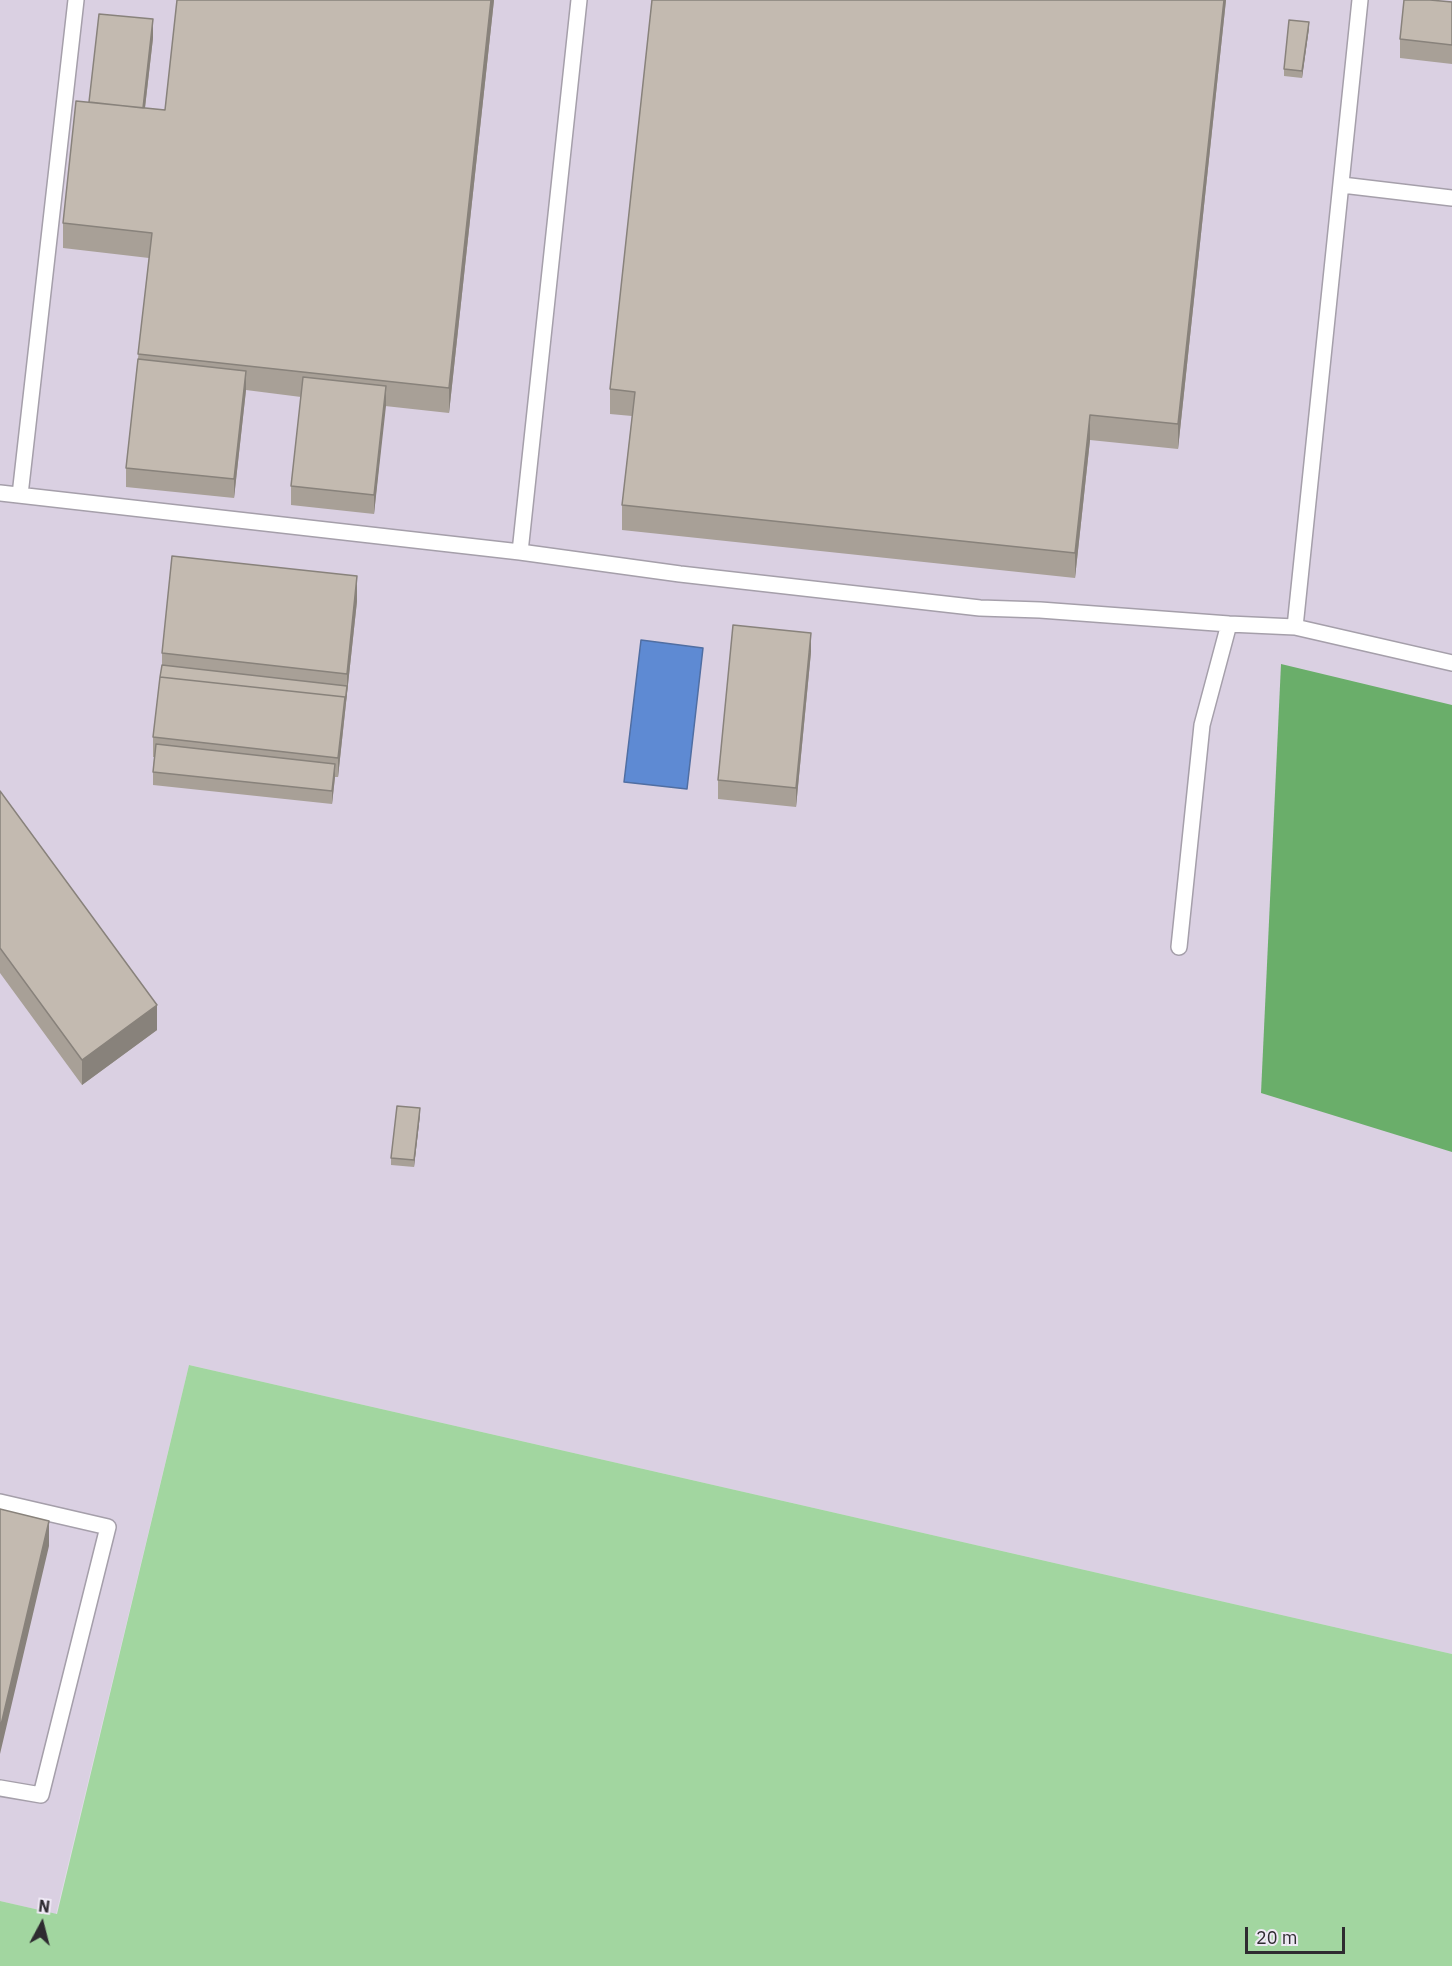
<!DOCTYPE html>
<html>
<head>
<meta charset="utf-8">
<style>
	body { margin:0 }
	#map { position:relative; width:1452px; height:1966px; overflow:hidden; background:#e2dce8; font-family:"IBM Plex Sans",sans-serif }
	canvas { display:block }
	.north { position:absolute; left:12px; top:1894px; width:60px; height:60px; -webkit-text-stroke:4px #efe9f5; paint-order:stroke; rotate:7deg; font-size:16px; font-weight:700; line-height:24px; text-align:center; color:#2e2b30 }
	.north::after { content:''; display:block; margin:auto; width:21px; height:27px; background:#2e2b30; clip-path:polygon(50% 0,100% 100%,50% 72%,0 100%) }
	.scale { position:absolute; left:1245px; top:1927px; width:100px; height:27px; box-sizing:border-box; border:3px solid #2e2b30; border-top:0; padding-left:8px; font-size:18px; line-height:21px; white-space:nowrap; color:#2e2b30; -webkit-text-stroke:4px #efe9f5; paint-order:stroke }
</style>
</head>
<body>
<div id="map">
<canvas width="1452" height="1966"></canvas>
<div class="north">N</div>
<div class="scale">20 m</div>
</div>
<script>
const g = document.querySelector('canvas').getContext('2d');
g.lineJoin = 'round';
function fill(path, color) { g.fillStyle = color; g.fill(path, 'evenodd'); }
function strokePath(path, color, width, dash) { g.strokeStyle = color; g.lineWidth = width; g.lineCap = dash ? 'butt' : 'round'; g.setLineDash(dash || []); g.stroke(path); }
fill(new Path2D(`
	M0,0H1452V1654L189,1365L56,1914L0,1901Z`), '#dad0e2');
fill(new Path2D(`
	M189,1365L1452,1654V1966H0V1901L57,1914Z`), '#a2d6a0');
fill(new Path2D(`
	M1281,664L1452,705V1152L1261,1093Z`), '#6aae6a');
const water = new Path2D(`
	M641,640L703,648L687,789L624,782Z`);
fill(water, '#5e8ad3');
strokePath(water, '#506ea2', 1.5);
const lane = new Path2D(`
	M1342,185L1452,198
	M0,493L520,552L579,0
	M20,495L76,0
	M520,552L680,574L980,608L1040,610L1229,624L1295,627L1360,0
	M1295,627L1452,663
	M1179,947L1202,725L1229,624
	M0,1502L108,1527L41,1795L0,1788`);
strokePath(lane, '#a59faa', 18);
strokePath(lane, '#fff', 15);
fill(new Path2D(`
	M494,0L449,413L385,406L374,514L291,505V486L301,397L246,390L234,498L126,487V468L149,258L63,248V223L89,102L153,38L145,108L165,110Z
	M652,0H1226L1178,449L1090,440L1075,578L622,530V505L632,416L610,414V389Z
	M1452,2V64L1400,58V39Z
	M1309,28L1302,78L1284,76V69Z
	M357,601L338,777H335L332,804L153,785V772L154,757H153V737L162,665V653Z
	M811,652L796,807L718,799V780Z
	M0,791L157,1030L82,1085L0,973Z
	M420,1115L414,1167L391,1165V1158Z`), '#a8a097');
fill(new Path2D(`
	M491,0H494L449,413V388Z
	M1224,0H1226L1178,449V424Z
	M153,19V38L142,133V113Z
	M1309,22V28L1302,78V71Z
	M246,371V390L234,498V479Z
	M386,386V406L374,514V495Z
	M1090,415V440L1075,578V553Z
	M357,576V601L338,777V758L347,686V674Z
	M811,633V652L796,807V788Z
	M335,764V777L332,804V791Z
	M157,1005V1030L82,1085V1060Z
	M420,1108V1115L414,1167V1160Z
	M49,1521V1546L0,1754V1729Z`), '#88827b');
const building = new Path2D(`
	M177,0H491L449,388L138,354L152,233L63,223L76,101L165,110Z
	M652,0H1224L1178,424L1090,415L1075,553L622,505L635,392L610,389Z
	M1404,0H1430L1452,2V45L1400,39Z
	M99,14L153,19L143,108L89,102Z
	M1289,20L1309,22L1302,71L1284,69Z
	M138,359L246,371L234,479L126,468Z
	M303,377L386,386L374,495L291,486Z
	M172,556L357,576L347,674L162,653Z
	M733,625L811,633L796,788L718,780Z
	M162,665L347,686L345,703V697L160,677Z
	M160,677L345,697L338,758L153,737Z
	M156,744L335,764L332,791L153,772Z
	M0,791L157,1005L82,1060L0,948Z
	M397,1106L420,1108L414,1160L391,1158Z
	M0,1509L49,1521L0,1729Z`);
fill(building, '#c3bab0');
strokePath(building, '#88827b', 1.5);
</script>
</body>
</html>
